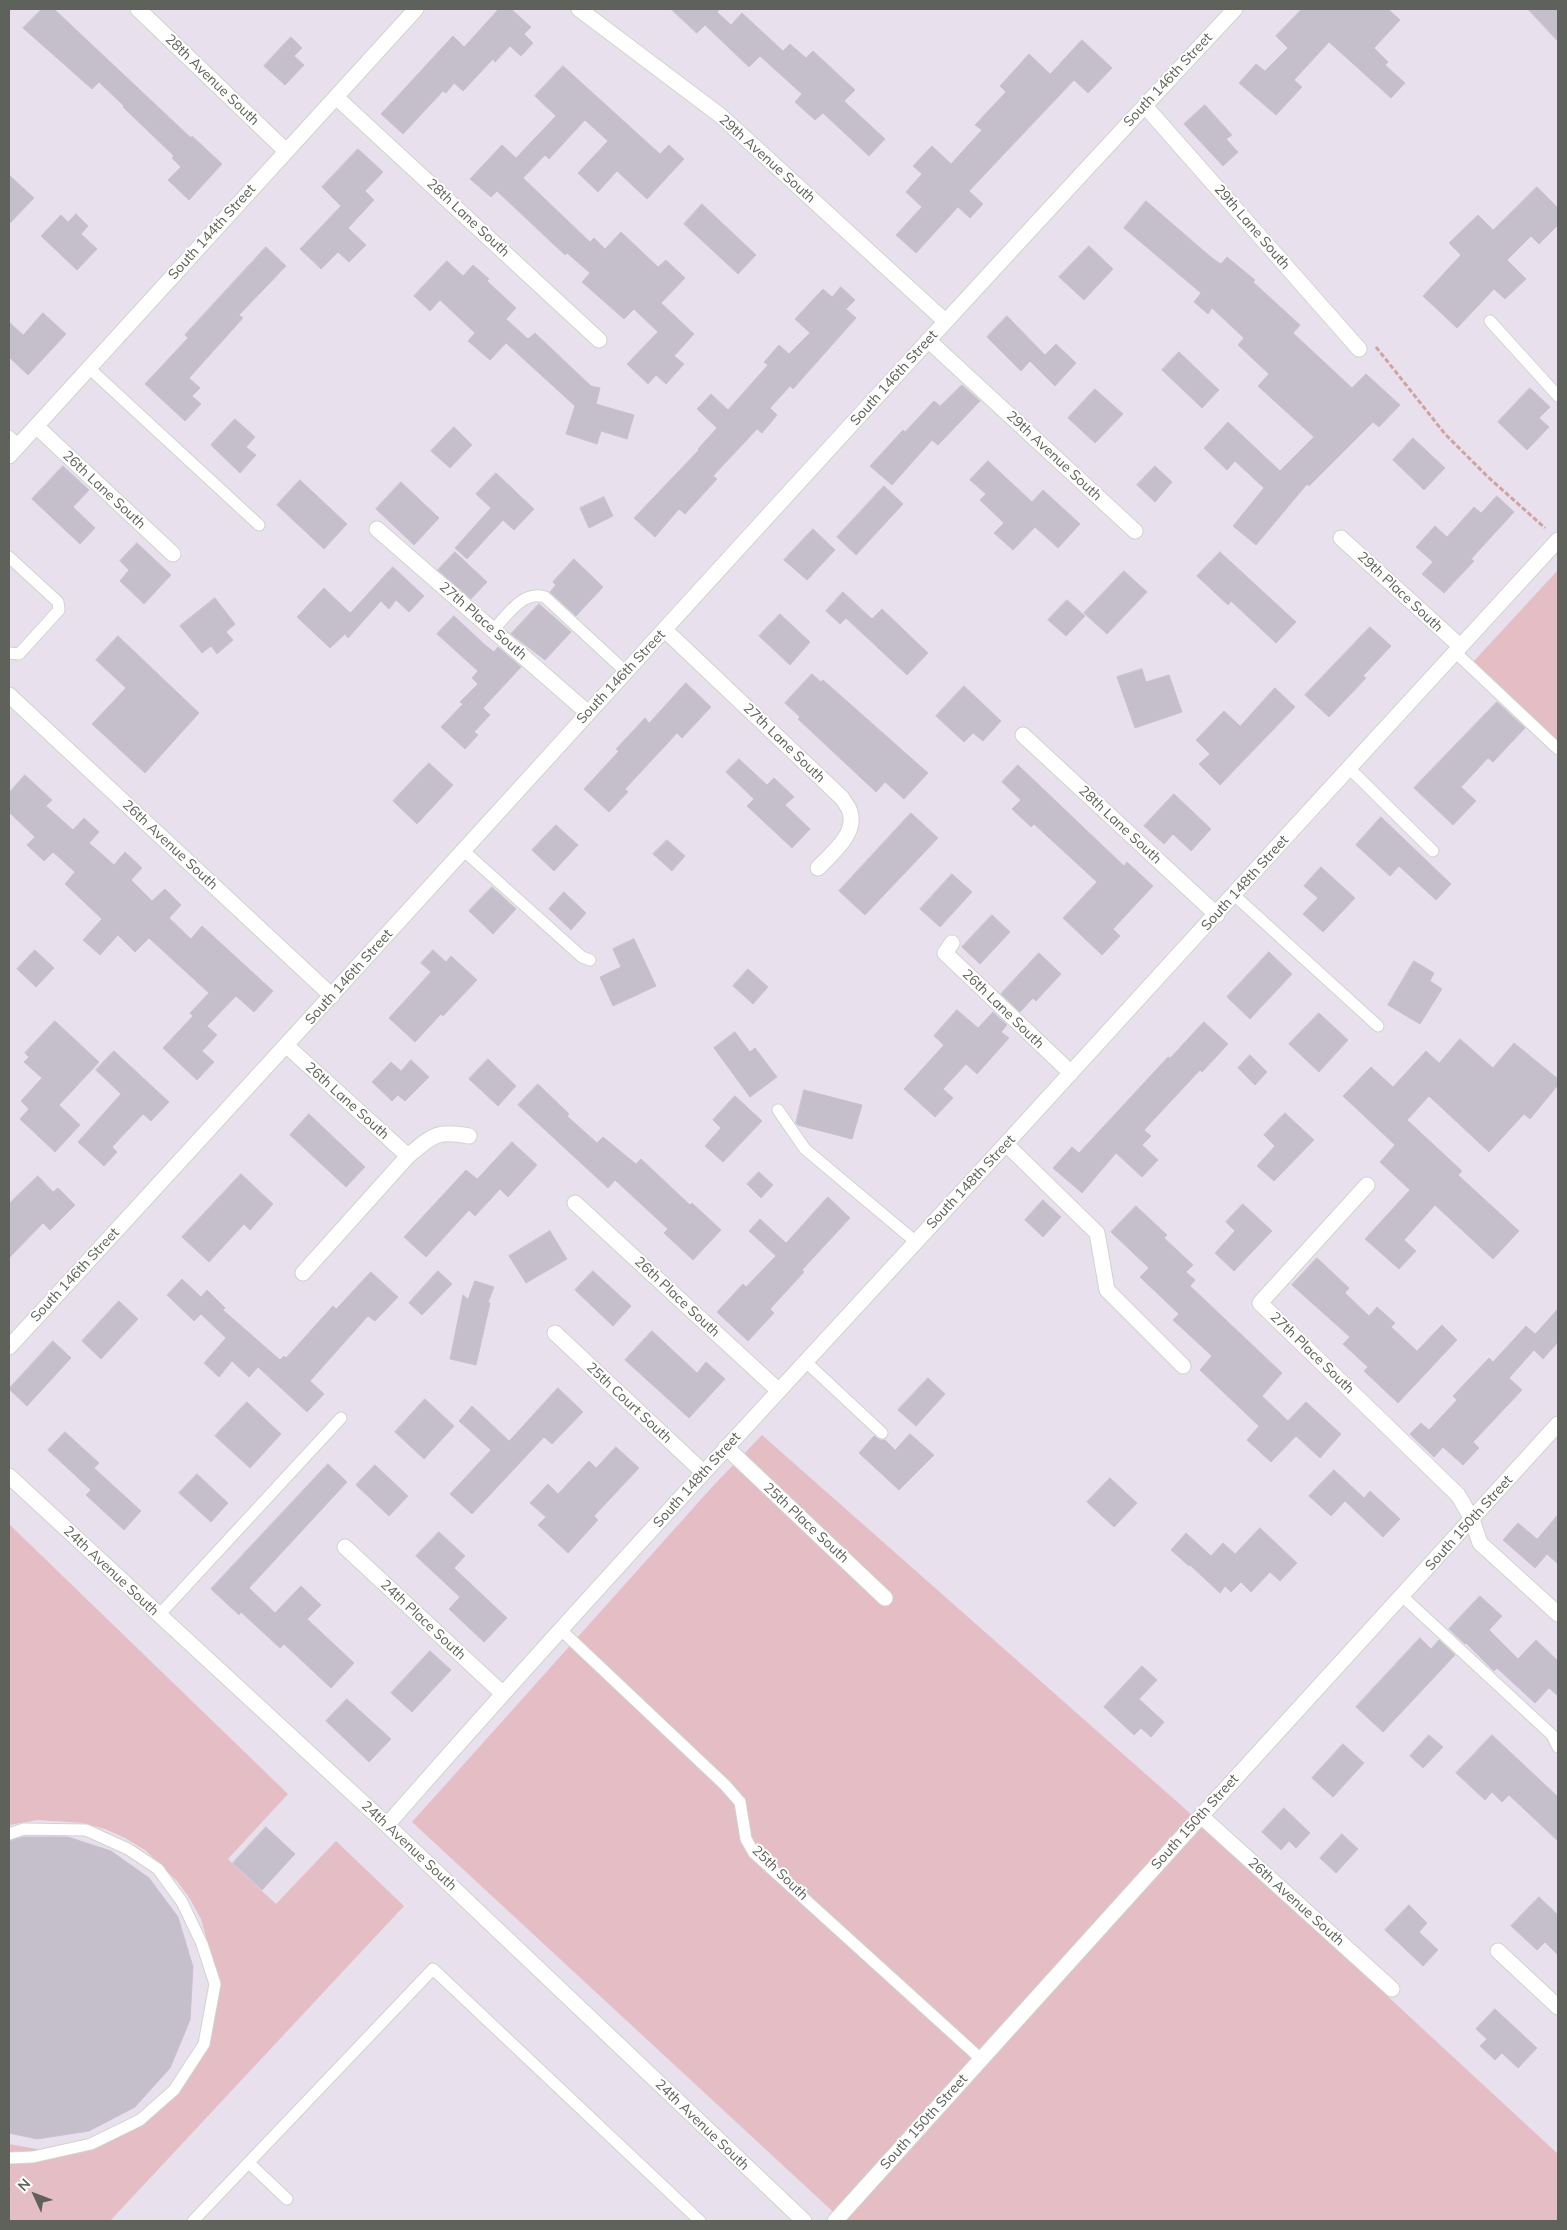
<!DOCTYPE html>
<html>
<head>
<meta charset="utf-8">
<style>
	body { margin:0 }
	#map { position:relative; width:1567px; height:2230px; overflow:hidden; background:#e8e1ed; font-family:Mulish,sans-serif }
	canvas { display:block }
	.frame { position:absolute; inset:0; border:10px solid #5f625a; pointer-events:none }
	.north { position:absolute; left:10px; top:2170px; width:50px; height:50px; -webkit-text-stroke:4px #fff; paint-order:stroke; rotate:313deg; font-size:14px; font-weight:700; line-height:20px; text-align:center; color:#5f625a }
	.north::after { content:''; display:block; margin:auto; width:18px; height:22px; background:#5f625a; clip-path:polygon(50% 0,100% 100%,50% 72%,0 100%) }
</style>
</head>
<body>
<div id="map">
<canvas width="1567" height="2230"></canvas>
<div class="frame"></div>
<div class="north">N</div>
</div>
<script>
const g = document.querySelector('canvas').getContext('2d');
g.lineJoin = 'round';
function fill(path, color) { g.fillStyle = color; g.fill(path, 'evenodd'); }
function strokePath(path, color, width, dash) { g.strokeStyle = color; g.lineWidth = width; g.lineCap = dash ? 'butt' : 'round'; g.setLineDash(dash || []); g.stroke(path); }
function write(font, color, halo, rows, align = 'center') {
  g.font = font + ' Mulish,sans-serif'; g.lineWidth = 4; g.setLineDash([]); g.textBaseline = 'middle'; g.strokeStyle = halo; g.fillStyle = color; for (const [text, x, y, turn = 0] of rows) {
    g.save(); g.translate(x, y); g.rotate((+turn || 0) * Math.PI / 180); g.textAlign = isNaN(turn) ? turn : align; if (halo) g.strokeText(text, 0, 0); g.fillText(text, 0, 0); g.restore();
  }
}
fill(new Path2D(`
	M1558,570V741L1473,662Z
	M762,1435L1183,1807L1558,2154V2221H843L412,1822L713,1486Z
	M9,1524L288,1794L228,1859L276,1904L336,1841L404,1906L110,2221H9V2144L37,2149H60L144,2119L200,2050L213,1962L201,1919L190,1899L177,1881L145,1850L125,1838L105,1829L83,1823L38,1820L9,1825Z`), '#e5bdc4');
const building = new Path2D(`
	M42,9H54L191,138L192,136L222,164L189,200L168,180L181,167L172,158L174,156L123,107L124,106L99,82L92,89L23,28Z
	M499,9H511L531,27L524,34L533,43L521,56L510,46L495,62L493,59L463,91L454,83L446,93L443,91L403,134L381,114L453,36L464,47Z
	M671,9H720L717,12L731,25L742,13L783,51L790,44L806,58L813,51L855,90L844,101L885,139L869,156L823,113L815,120L795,102L802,94L760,56L749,67L705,25L697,33Z
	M1302,9H1388L1400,20L1374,48L1388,62L1385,65L1405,83L1391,98L1329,42L1294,80L1302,87L1276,115L1239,83L1256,64L1265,71L1288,48L1276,36Z
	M1528,9H1558V41Z
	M291,37L302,48L294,56L304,65L285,85L264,66Z
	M1082,40L1112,68L1088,93L1074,80L969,191L983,204L970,218L958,207L916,253L896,235L922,207L906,192L922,174L913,166L932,146L951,164L982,130L975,125L1006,92L1000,86L1029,54L1050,74Z
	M563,66L660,154L669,145L684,159L647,199L617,171L598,192L578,173L608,141L585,120L549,159L545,155L523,178L590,242L594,238L605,249L621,232L658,267L666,260L685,278L661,303L694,334L674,356L684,364L666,384L656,375L648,384L627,364L658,332L634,309L624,319L582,282L590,273L567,253L565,255L497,191L491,197L470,179L502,145L516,158L556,116L535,96Z
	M1205,105L1232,135L1226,139L1238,152L1223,166L1184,124Z
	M358,149L383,172L365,191L374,200L348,228L366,245L349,262L338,252L321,269L300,249L341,206L322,187Z
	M9,175L34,198L9,224Z
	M1537,187L1558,208V225L1539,244L1531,236L1507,260L1526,279L1505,299L1494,289L1457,328L1423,296L1461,255L1449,243L1478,215L1493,230Z
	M1146,201L1212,258L1221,264L1227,257L1255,280L1253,282L1300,325L1293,333L1352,388L1366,374L1400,405L1379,427L1373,422L1309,486L1307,484L1256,545L1233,526L1264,488L1235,461L1227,470L1204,448L1228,422L1280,471L1314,437L1258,386L1269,374L1238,345L1244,338L1212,308L1208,314L1194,302L1201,293L1124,228Z
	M702,204L756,255L738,274L684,224Z
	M76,214L88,226L81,234L97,249L77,270L41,236L61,215L68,222Z
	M1089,246L1113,269L1084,300L1059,277Z
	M266,247L286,266L239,315L243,318L189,378L200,388L192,396L201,404L185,421L145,384L188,338L185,335Z
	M447,261L463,276L473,265L489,279L487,281L516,308L506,319L528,339L535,333L591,386L600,388L596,404L634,415L627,439L601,431L597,444L566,434L575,406L506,343L490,360L468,341L475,333L440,300L430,311L414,296Z
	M841,287L855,300L846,309L856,318L793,389L790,386L770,408L777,415L762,433L757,429L713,476L717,479L685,514L679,509L655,537L634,518L699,450L698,449L717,428L697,409L711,394L728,410L768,365L764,362L779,345L789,354L810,333L795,319L823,289L832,297Z
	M43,313L66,334L28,375L9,357V322L23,335Z
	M1007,316L1045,355L1056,344L1076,363L1055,386L1030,361L1021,371L987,337Z
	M1179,352L1219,390L1202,408L1162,370Z
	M962,385L980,401L938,445L932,440L892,485L870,466L903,430L905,432L934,401L940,406Z
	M1530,388L1550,407L1539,418L1549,427L1527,450L1498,422Z
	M1095,389L1123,414L1095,443L1068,418Z
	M235,419L255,437L246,447L256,455L240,473L211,445Z
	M454,427L472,445L450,468L431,451Z
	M1413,438L1445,468L1424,490L1393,460Z
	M988,461L1032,502L1043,490L1080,524L1058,548L1035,527L1013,550L994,533L1004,523L980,500L986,494L970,480Z
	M63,466L89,490L73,507L95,528L80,544L32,499Z
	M1155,466L1172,482L1155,502L1137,485Z
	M496,473L534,509L514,530L503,520L467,559L455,548L491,508L476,494Z
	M300,480L347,524L324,549L277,505Z
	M401,482L439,518L414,545L376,509Z
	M884,486L903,504L856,555L837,537Z
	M1497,496L1514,512L1471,559L1474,561L1444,593L1422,574L1433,562L1416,547L1435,526L1447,537L1474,507L1481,513Z
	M604,497L613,516L589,528L580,508Z
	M813,529L835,550L807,580L784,560Z
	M137,543L171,575L144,604L120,581L129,570L120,561Z
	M455,552L487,582L471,599L438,570Z
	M1220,552L1296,622L1276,643L1231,601L1228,605L1197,576Z
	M574,559L603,587L576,616L550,592L556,585L553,582Z
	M393,567L424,596L409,612L396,600L389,609L381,601L348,638L345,634L330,648L297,617L324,588L350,613Z
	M1124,571L1147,592L1107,634L1084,613Z
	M843,592L872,619L882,609L928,653L907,675L846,618L840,624L826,611Z
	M215,598L235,624L226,632L233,640L217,654L211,646L202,653L180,626Z
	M1067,600L1085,616L1066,636L1048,620Z
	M539,604L571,632L545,660L511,634Z
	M780,614L810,642L790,665L759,636Z
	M454,616L485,645L494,652L498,647L521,667L483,708L490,715L474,732L478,735L465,749L441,727L463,704L460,702L478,684L472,678L478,671L437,634Z
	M1370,627L1391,646L1363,676L1366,678L1329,717L1305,695Z
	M118,636L199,713L145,773L92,724L126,688L96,660Z
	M1142,669L1146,682L1169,675L1182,712L1135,728L1117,677Z
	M812,674L821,682L823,680L928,773L904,799L885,782L876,792L798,719L800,717L785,703Z
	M686,683L711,707L682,738L677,733L625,789L628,792L609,812L584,789L619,751L616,749L645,718L649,723Z
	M964,686L1001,721L983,741L973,733L964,742L936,716Z
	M1275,688L1295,707L1220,785L1199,764L1210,754L1196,740L1224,711L1240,726Z
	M1497,702L1525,728L1493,762L1488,758L1461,787L1476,801L1453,825L1414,788Z
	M739,759L767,785L774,778L794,797L785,805L810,829L792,848L747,806L754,799L726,772Z
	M429,763L453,785L417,824L393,801Z
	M1018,765L1124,866L1127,862L1153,886L1113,929L1120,936L1102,955L1063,918L1097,882L1034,824L1031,827L1012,809L1021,800L1002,782Z
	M25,775L52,800L46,806L73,830L84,818L99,832L89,843L114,865L125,852L142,868L131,880L152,901L165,889L181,905L169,918L191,939L202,926L273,991L254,1012L236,996L207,1026L217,1035L202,1051L214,1062L197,1080L163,1048L193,1016L190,1013L209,993L149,938L135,952L118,935L100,955L83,940L102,919L65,884L75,872L53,852L44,861L27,845L35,837L9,812V793Z
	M1174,794L1211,829L1191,851L1173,834L1164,844L1144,826Z
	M911,813L938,838L865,915L839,891Z
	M1381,817L1451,884L1436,900L1399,866L1390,876L1356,845Z
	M556,825L578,845L554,871L532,850Z
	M667,840L685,856L672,871L653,854Z
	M1321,867L1355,898L1323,932L1303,914L1318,898L1304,886Z
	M952,874L972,892L940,927L920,909Z
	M492,887L516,909L493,934L469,911Z
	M564,892L586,913L571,930L549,909Z
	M992,915L1010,932L980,964L962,947Z
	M634,939L656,986L613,1006L600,977L621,967L613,949Z
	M35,950L54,968L36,987L17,969Z
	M433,950L446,962L451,956L477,980L443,1016L441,1014L415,1042L389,1018L431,972L421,963Z
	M1269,952L1292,974L1250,1019L1227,997Z
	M1039,953L1061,974L1036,1001L1033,998L1020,1012L1001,994Z
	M1414,961L1434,973L1430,981L1442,989L1420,1024L1388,1005Z
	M748,969L768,987L753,1004L733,986Z
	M957,1010L978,1028L993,1012L1007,1025L1001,1032L1009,1038L977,1074L966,1064L943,1089L953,1098L935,1117L904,1089L944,1045L934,1036Z
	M1319,1013L1348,1040L1319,1072L1289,1044Z
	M55,1021L99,1062L59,1105L80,1125L55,1152L20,1119L29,1109L21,1101L42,1078L24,1062L29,1057L25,1053Z
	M1204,1022L1228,1044L1202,1072L1200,1070L1144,1130L1151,1136L1142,1145L1158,1160L1142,1177L1116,1153L1082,1193L1053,1168L1072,1147L1079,1153L1168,1057L1170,1058Z
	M735,1032L750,1052L755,1048L777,1077L750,1097L714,1048Z
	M1460,1039L1493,1068L1514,1043L1558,1079V1085L1530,1119L1524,1114L1489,1152L1429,1096L1407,1120L1462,1171L1458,1175L1519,1231L1493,1259L1435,1205L1404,1240L1416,1251L1399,1269L1365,1239L1410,1190L1380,1162L1395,1145L1343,1096L1371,1067L1393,1087L1426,1051L1439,1063Z
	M114,1051L169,1102L151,1121L143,1114L112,1147L117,1152L104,1166L78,1142L121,1094L96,1070Z
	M1250,1055L1267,1072L1255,1085L1238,1068Z
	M488,1059L516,1086L498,1106L469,1079Z
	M411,1060L429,1077L405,1101L398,1095L392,1101L372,1082L391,1062L401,1071Z
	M538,1084L569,1114L567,1116L597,1143L603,1137L636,1164L641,1159L690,1205L692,1203L721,1230L693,1260L664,1233L668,1229L615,1180L608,1188L518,1105Z
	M804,1090L862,1105L852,1139L798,1125L796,1123Z
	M735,1096L762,1121L723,1162L705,1146L721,1128L713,1120Z
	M1285,1113L1314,1140L1274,1181L1257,1166L1275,1146L1264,1135Z
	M309,1114L365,1167L346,1187L290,1135Z
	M512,1142L537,1165L508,1197L500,1189L475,1216L469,1210L426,1257L404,1237L466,1170L477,1179Z
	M759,1172L773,1185L761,1198L747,1184Z
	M241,1174L273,1204L250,1230L244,1224L209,1262L182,1237Z
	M38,1176L53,1192L58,1188L75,1205L50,1230L43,1223L9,1258V1204Z
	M828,1197L850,1218L802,1270L804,1272L770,1309L774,1313L748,1341L717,1312L743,1284L746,1287L776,1256L749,1231L760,1219L786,1243Z
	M1043,1200L1061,1217L1043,1237L1025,1220Z
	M1243,1204L1272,1231L1234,1271L1215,1253L1235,1231L1226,1222Z
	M1136,1206L1167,1235L1164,1238L1193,1265L1186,1272L1195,1280L1190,1286L1282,1373L1262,1396L1288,1421L1306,1402L1341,1434L1320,1458L1296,1436L1271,1462L1247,1440L1259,1426L1200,1370L1212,1356L1173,1320L1179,1314L1140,1277L1149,1268L1111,1232Z
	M550,1231L567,1259L526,1283L509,1256Z
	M1317,1258L1349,1288L1345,1293L1369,1316L1377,1307L1395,1323L1391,1327L1417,1351L1442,1325L1457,1340L1398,1403L1364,1371L1368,1367L1343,1344L1350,1337L1292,1285Z
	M438,1271L452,1284L422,1315L409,1303Z
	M593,1271L631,1306L613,1326L575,1290Z
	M371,1272L398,1297L375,1321L368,1316L310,1381L324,1394L307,1412L258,1367L249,1377L232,1361L219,1377L204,1363L226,1338L201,1314L194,1321L167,1295L182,1279L201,1297L207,1290L225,1308L223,1310L280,1360L284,1356L286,1358L333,1306L336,1309Z
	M475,1281L494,1287L488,1302L490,1303L476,1365L450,1359L463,1295L468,1299Z
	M119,1301L138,1319L101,1359L82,1341Z
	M1558,1309V1342L1543,1359L1534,1350L1509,1378L1522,1390L1473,1442L1479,1448L1463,1465L1443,1447L1434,1457L1410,1434L1421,1423L1429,1430L1457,1400L1453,1396L1489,1358L1493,1362L1526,1326L1535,1334Z
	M652,1331L697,1373L706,1362L725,1379L689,1418L625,1360Z
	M53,1341L71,1358L27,1406L9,1389Z
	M928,1378L945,1394L916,1426L898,1410Z
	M558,1388L583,1412L552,1444L544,1437L472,1514L450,1494L491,1450L459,1421L472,1406L509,1441Z
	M425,1399L454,1426L424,1459L395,1432Z
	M247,1402L281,1434L250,1468L215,1436Z
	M65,1432L99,1463L94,1468L141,1511L124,1530L86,1495L91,1490L48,1450Z
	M910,1434L934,1455L899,1490L859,1453L874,1436L880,1440H885L895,1450Z
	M616,1447L639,1468L594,1516L598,1520L568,1553L538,1525L546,1517L530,1503L548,1484L558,1494L589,1461L596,1468Z
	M328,1464L347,1482L249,1588L275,1613L301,1586L321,1605L307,1619L354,1663L331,1688L284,1644L280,1648L241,1612L239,1615L211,1589Z
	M375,1465L408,1496L389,1516L356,1485Z
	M1334,1470L1364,1498L1370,1491L1400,1519L1383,1537L1345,1501L1331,1516L1309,1496Z
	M197,1474L228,1503L211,1522L179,1493Z
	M1110,1478L1137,1503L1114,1527L1087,1502Z
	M1558,1515V1564L1547,1554L1535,1568L1503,1540L1518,1523L1537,1539Z
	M1260,1528L1297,1563L1280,1581L1270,1572L1251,1592L1241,1582L1231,1592L1225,1586L1220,1593L1190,1565L1189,1566L1171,1550L1186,1533L1211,1556L1223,1543L1235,1554Z
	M439,1532L465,1556L454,1568L507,1618L484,1642L449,1609L460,1597L416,1556Z
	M1480,1596L1502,1616L1489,1630L1518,1659L1536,1640L1558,1661V1696L1549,1688L1535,1703L1497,1668L1494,1671L1466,1643L1465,1644L1449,1629Z
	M1420,1638L1431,1649L1439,1640L1455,1655L1383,1732L1356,1707Z
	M430,1651L451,1670L412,1712L391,1693Z
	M1142,1666L1157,1680L1139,1699L1164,1722L1151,1737L1141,1728L1134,1735L1104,1707Z
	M347,1699L391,1739L369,1762L326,1721Z
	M1429,1735L1443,1747L1423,1768L1410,1756Z
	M1492,1735L1558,1797V1841L1509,1795L1502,1802L1492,1792L1485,1800L1456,1773Z
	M1343,1744L1364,1763L1333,1797L1312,1778Z
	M1284,1808L1310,1833L1296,1848L1289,1841L1281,1850L1262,1832Z
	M266,1827L295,1854L262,1890L233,1863Z
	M1342,1834L1358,1849L1336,1873L1320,1858Z
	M24,1837H68L111,1851L149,1878L178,1917L193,1967L190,2020L170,2068L135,2107L89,2131L37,2139L9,2133V1841Z
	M1539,1897L1558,1915V1955L1545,1942L1537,1950L1511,1926Z
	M1409,1905L1427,1923L1419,1932L1438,1950L1423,1966L1385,1930Z
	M1495,2009L1537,2048L1518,2068L1502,2053L1495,2060L1480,2046L1487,2039L1476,2029Z`);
fill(building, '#c5bfcb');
strokePath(building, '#c9bfd1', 1);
const service = new Path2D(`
	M1490,321L1558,396
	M89,368L259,525
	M9,436L19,445
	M9,557L58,602L59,610L19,654L9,653
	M493,630C507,616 522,590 545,597L626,672
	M1455,652L1558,749
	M1349,768L1433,851
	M464,851L582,957L590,960
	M1234,895L1378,1026
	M778,1110L805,1149L916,1242
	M806,1362L882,1433
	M1402,1596L1552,1735L1558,1747
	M159,1615L341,1418
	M561,1630L725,1785L740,1802L746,1839L754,1853L981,2059
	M9,1834L24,1829L86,1830L128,1849L158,1869L182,1902L202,1944L215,1984L204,2044L174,2090L140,2120L91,2144L33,2157L9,2158
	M249,2163L287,2199
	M193,2221L433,1969L700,2221`);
const minor = new Path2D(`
	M138,9L286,151
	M579,9L721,116L945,321
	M336,97L599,340
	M1145,106L1359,349
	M928,340L1135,531
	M36,426L173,554
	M377,529L588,713
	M1341,538L1460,646
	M665,630L842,798C844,802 849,807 850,812C857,834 831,854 818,868
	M9,695L332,996
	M1023,735L1217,915
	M952,943L945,953L1071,1073
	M287,1046L408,1156C433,1135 436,1130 469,1136
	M1006,1144L1097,1233L1107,1290L1183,1366
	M1367,1185L1260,1303L1458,1495L1472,1519L1480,1543L1558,1614
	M575,1203L779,1391
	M303,1273L408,1156
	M555,1333L703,1472
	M9,1347C419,903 822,451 1235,9
	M726,1447L885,1598
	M345,1547L502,1693
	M1201,1816L1392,1989
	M387,1825C588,1595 797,1372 1004,1146C1189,944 1372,741 1558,540
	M1498,1951L1558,2007
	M835,2221L1201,1816L1558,1424`);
const tertiary = new Path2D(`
	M9,456L416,9
	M9,1476L387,1825L804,2221`);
strokePath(service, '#d0d4cd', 13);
strokePath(minor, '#d0d4cd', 17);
strokePath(tertiary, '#d0d4cd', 17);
strokePath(new Path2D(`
	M1376,347L1445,434L1488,477L1545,528`), '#d2a29d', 3, [5, 2.5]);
strokePath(service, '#fff', 11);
strokePath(minor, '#fff', 15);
strokePath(tertiary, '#fff', 15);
write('14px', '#5f625a', '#fff', [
	["28th Avenue South",212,80,44],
	["South 146th Street",1168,80,-47],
	["29th Avenue South",767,159,42],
	["28th Lane South",468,218,43],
	["29th Lane South",1252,227,49],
	["South 144th Street",212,232,-48],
	["South 146th Street",894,378,-48],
	["29th Avenue South",1054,456,43],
	["26th Lane South",104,490,43],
	["29th Place South",1400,592,43],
	["27th Place South",483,621,41],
	["South 146th Street",621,677,-47],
	["27th Lane South",784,743,44],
	["28th Lane South",1120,825,43],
	["26th Avenue South",170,845,43],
	["South 148th Street",1245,883,-48],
	["South 146th Street",349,977,-48],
	["26th Lane South",1003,1009,44],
	["26th Lane South",347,1101,42],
	["South 148th Street",971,1182,-47],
	["South 146th Street",75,1275,-47],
	["26th Place South",677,1297,43],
	["27th Place South",1312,1353,44],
	["25th Court South",629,1403,43],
	["South 148th Street",697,1480,-48],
	["25th Place South",806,1523,43],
	["South 150th Street",1469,1523,-48],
	["24th Avenue South",111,1571,43],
	["24th Place South",423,1620,43],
	["South 150th Street",1195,1822,-48],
	["24th Avenue South",409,1846,43],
	["25th South",780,1873,44],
	["26th Avenue South",1296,1902,42],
	["South 150th Street",924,2122,-48],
	["24th Avenue South",702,2125,44]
]);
</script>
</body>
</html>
